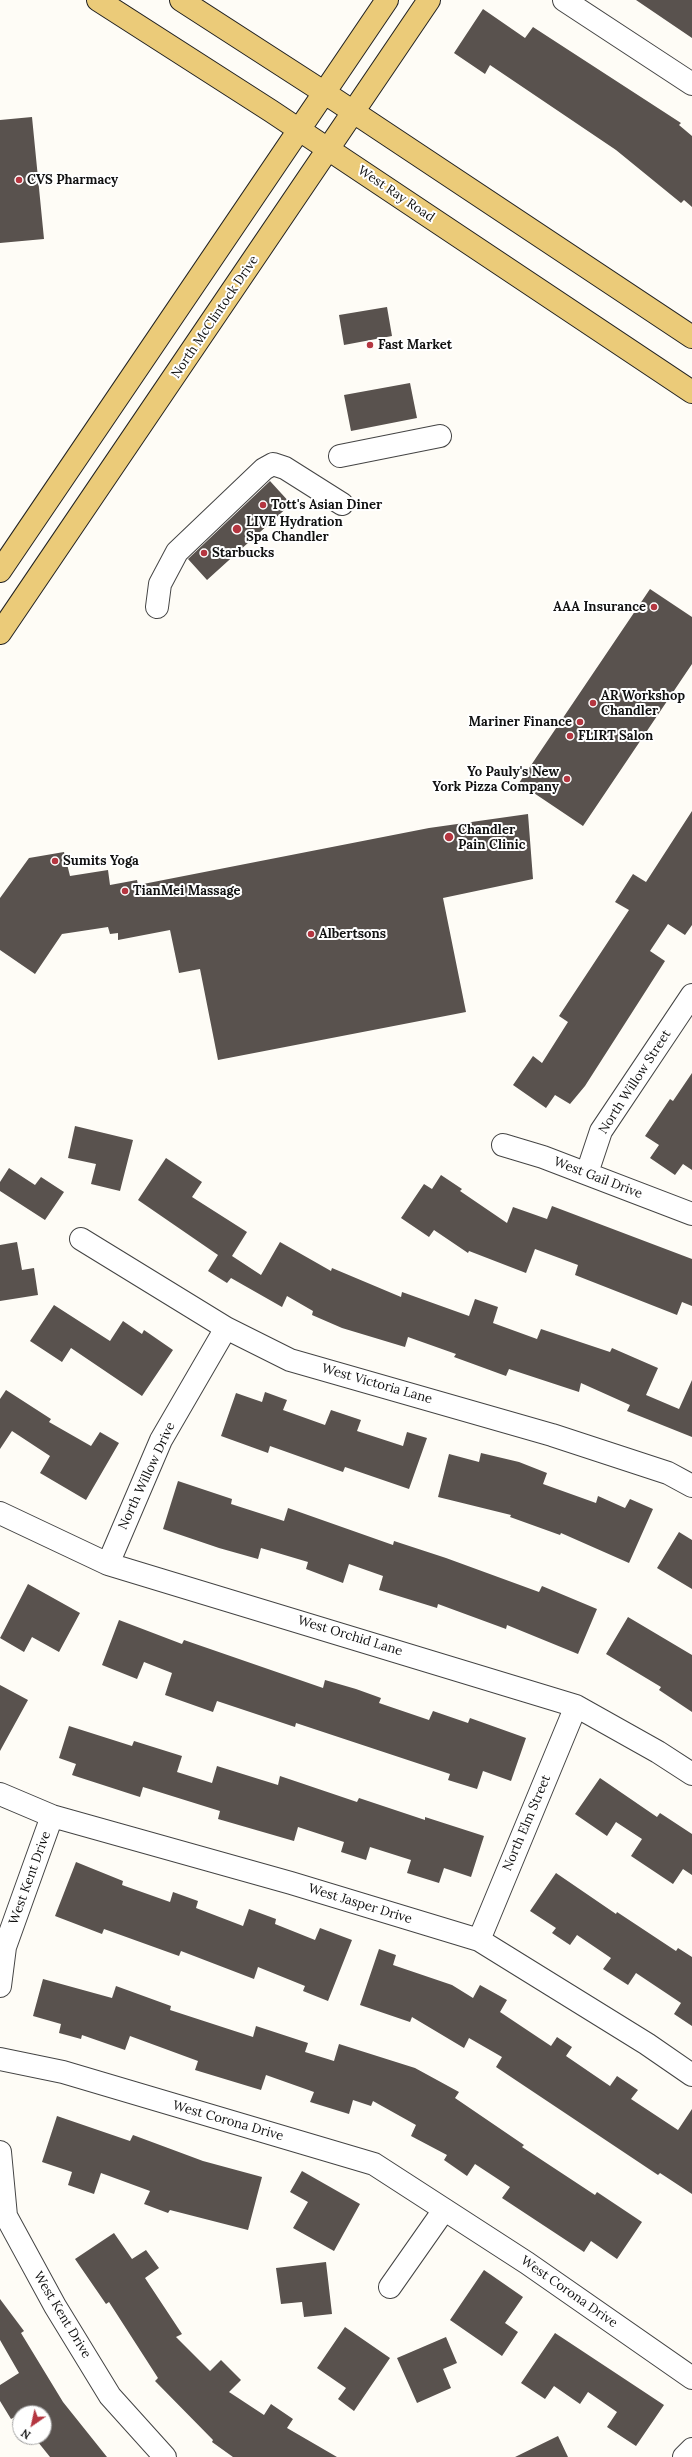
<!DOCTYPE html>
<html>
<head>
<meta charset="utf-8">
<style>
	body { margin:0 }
	#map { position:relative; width:692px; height:2457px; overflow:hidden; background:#fefcf6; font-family:Lora,serif }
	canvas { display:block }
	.north { position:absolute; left:12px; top:2405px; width:40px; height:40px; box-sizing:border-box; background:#fff; border:1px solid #a0a0a0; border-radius:50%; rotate:214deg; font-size:11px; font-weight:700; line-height:16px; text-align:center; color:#111 }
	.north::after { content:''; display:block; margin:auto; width:14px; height:18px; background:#b43640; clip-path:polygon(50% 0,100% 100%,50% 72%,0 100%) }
</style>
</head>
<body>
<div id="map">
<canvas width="692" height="2457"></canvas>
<div class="north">N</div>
</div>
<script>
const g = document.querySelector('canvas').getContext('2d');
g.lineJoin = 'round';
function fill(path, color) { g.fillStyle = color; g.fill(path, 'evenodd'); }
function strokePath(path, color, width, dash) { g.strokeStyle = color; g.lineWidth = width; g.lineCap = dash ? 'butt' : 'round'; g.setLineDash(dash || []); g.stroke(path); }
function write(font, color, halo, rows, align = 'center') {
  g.font = font + ' Lora,serif'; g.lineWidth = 4; g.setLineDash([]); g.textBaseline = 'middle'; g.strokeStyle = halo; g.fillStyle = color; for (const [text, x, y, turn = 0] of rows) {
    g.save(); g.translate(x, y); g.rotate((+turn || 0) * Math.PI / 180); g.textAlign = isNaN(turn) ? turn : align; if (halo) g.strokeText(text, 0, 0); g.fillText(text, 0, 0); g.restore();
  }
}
fill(new Path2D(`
	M636,0H692V38Z
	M483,9L525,38L533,27L681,123L679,125L692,136V207L684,200L681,203L616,150L490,65L485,74L454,53Z
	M32,117L44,239L0,243V120Z
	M387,307L392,336L344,345L339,315Z
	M410,383L417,418L351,431L344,395Z
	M270,481L291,504L207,580L188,559Z
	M650,589L692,617V664L583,826L519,783Z
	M692,811V925L685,935L668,924L650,951L665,961L585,1086L570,1104L555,1095L546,1108L513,1085L533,1056L542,1063L568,1022L559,1016L629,910L615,902L633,874L646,882Z
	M528,814L533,879L443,898L466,1012L218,1060L200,969L179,973L170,930L118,940V933L110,934L108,927L62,934L35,974L0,950V898L29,858L64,852L70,876L108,870L110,885L137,880L138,885L429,828Z
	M692,1073V1170L683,1164L675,1175L650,1158L659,1145L645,1136L670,1099L673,1101Z
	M75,1126L133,1140L120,1191L91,1184L96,1164L68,1158Z
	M166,1158L202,1182L192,1197L247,1232L232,1256L261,1275L280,1242L331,1271L332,1268L401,1297L402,1292L469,1316L475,1299L498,1307L493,1323L537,1339L541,1329L610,1352L612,1348L658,1368L646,1395L679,1409L692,1380V1437L627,1411L630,1405L581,1383L579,1392L509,1369L506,1376L454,1357L456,1354L408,1337L405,1347L342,1328L312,1315L313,1311L287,1296L282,1307L231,1278L227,1283L208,1271L218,1255L138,1200Z
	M9,1168L35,1185L41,1177L64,1192L45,1220L0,1191V1182Z
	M441,1175L462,1189L460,1191L507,1223L513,1207L547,1219L552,1206L692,1259V1306L682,1302L677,1315L575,1275L578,1265L535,1249L526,1273L469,1251L468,1253L434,1230L429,1237L401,1218L424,1184L432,1189Z
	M17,1242L22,1270L34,1268L38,1295L0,1301V1245Z
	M54,1305L110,1341L123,1321L142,1334L144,1330L173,1350L142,1396L71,1348L62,1362L30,1341Z
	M6,1390L51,1419L49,1422L91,1446L100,1432L119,1443L86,1500L40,1473L50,1456L12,1431L0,1449V1399Z
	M265,1392L287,1400L283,1410L325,1425L331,1410L361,1420L357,1431L403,1446L407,1432L427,1438L409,1489L345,1467L343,1472L270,1446L268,1453L221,1436L236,1393L262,1402Z
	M481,1453L519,1462L547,1473L543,1484L596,1503L598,1496L625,1508L630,1499L653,1509L629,1563L561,1533L560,1535L510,1517L511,1515L438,1497L449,1454L479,1462Z
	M178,1481L232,1499L231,1504L284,1521L288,1508L393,1545L394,1541L446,1558L539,1592L542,1586L597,1609L578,1654L507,1625L506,1629L438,1604L437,1608L379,1590L383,1576L349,1564L343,1583L306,1569L308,1562L261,1548L258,1559L219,1548L163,1529Z
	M679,1532L692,1540V1589L657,1568Z
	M28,1584L80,1613L59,1652L32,1637L24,1652L0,1638Z
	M628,1617L692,1655V1712L659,1690L661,1687L606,1654Z
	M119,1620L182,1644L184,1640L323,1688L325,1680L356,1689L381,1698L379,1703L429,1720L433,1711L468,1723L470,1718L526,1738L511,1781L483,1771L477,1789L448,1780L450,1774L296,1723L295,1727L217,1701L213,1712L165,1695L172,1673L144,1662L137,1679L102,1665Z
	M0,1685L28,1700L0,1751Z
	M69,1726L132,1746L134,1741L182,1756L177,1772L212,1783L217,1766L278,1785L280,1776L357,1802L359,1798L425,1820V1817L484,1836L471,1877L444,1868L439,1883L407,1873L411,1860L370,1847L366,1860L341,1852L344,1842L298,1827L294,1841L218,1819L220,1811L143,1787L140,1797L72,1775L76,1764L59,1758Z
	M600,1778L657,1817L660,1813L692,1834V1875L683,1869L673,1884L631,1856L642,1839L616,1822L607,1836L575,1814Z
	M76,1862L123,1881L122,1885L170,1902L173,1892L198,1901L196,1908L243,1926L249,1909L276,1919L275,1924L315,1940L320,1928L352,1940L328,2001L303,1991L305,1986L258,1967L254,1979L181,1951L179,1956L104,1929L102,1934L55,1916Z
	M556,1873L616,1914L617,1912L676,1951L678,1948L692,1957V2026L674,2014L681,2003L636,1973L628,1985L603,1969L611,1958L577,1935L570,1945L552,1933L556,1928L530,1911Z
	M379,1949L396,1955L393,1965L452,1985L473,1998L480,1985L507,2000L500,2012L551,2046L557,2037L572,2047L566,2056L610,2086L617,2076L638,2090L631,2099L678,2130L692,2109V2194L660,2173L658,2175L496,2067L502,2057L469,2038L464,2048L412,2017L410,2022L360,2005Z
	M43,1979L112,1998L116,1986L171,2006L170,2010L253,2037L256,2026L308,2043L305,2052L334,2061L339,2044L415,2068L459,2092L455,2098L524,2145L522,2147L595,2195L597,2192L642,2222L617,2259L591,2241L584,2252L502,2198L510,2187L475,2164L467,2176L444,2160L447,2155L411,2136L416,2125L373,2101L371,2106L353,2100L349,2114L310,2102L314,2092L266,2075L261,2090L195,2070L198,2061L130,2036L125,2050L82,2035L81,2039L59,2033L61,2024L33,2016Z
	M57,2116L130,2141L133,2135L203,2161L262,2177L248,2230L170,2210L168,2213L144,2204L150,2191L101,2173L94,2194L68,2185L72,2172L42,2162Z
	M302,2171L360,2204L334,2251L293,2228L308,2202L290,2192Z
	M114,2233L132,2259L146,2250L159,2268L145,2278L182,2334L176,2337L210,2371L221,2360L241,2380L229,2392L264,2415L271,2404L293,2419L287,2428L337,2457H233L212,2442L213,2440L155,2381L158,2378L109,2302L106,2304L75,2259Z
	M326,2262L332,2314L304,2317L302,2302L281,2304L276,2268Z
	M484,2270L523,2297L505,2323L518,2332L502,2356L450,2320Z
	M0,2299L24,2331L21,2333L63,2402L107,2457H50L34,2437H44V2413H20V2420L17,2416L11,2419L0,2401V2385L19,2373L0,2340Z
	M345,2327L390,2358L354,2411L338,2399L346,2388L317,2368Z
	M555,2333L664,2405L636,2446L607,2427L617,2412L588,2392L580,2404L554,2386L545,2399L521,2383Z
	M446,2337L457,2363L443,2369L451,2388L417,2403L397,2358Z
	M558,2436L568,2457H515Z`), '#59524e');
const minor = new Path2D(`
	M564,0L692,84
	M340,456L440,436
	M157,607L160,584L177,552L264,469L273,464L285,468L342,504
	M503,1145L543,1157L692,1214
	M587,1173L601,1131L692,995
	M81,1239L226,1328L290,1360L552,1435L668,1473L692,1486
	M0,1513L108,1564L576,1706L658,1752L692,1774
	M108,1564L161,1440L226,1328
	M0,1794L52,1816L291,1883L479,1940L647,2044L692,2075
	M479,1940L576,1706
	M0,1986L5,1947L52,1816
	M0,2059L63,2072L374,2164L527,2263L692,2378
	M0,2152L6,2216L55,2306L110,2396L165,2457
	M390,2287L444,2210
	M684,2457L692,2449`);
const major = new Path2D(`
	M98,0L271,111L692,392
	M181,0L325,93L692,337
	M0,571L387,0
	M0,633L429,0`);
strokePath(minor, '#444', 24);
strokePath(major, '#222', 24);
strokePath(minor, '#fff', 22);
strokePath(major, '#ebcb79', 22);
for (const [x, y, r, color] of [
	[19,180,4,"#b43640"],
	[370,345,4,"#b43640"],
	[263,505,4,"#b43640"],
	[237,529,5,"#b43640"],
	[204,553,4,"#b43640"],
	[654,607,4,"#b43640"],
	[593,703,4,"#b43640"],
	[580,722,4,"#b43640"],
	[570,736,4,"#b43640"],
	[567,779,4,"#b43640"],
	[449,837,5,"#b43640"],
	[55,861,4,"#b43640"],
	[125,891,4,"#b43640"],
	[311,934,4,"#b43640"]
]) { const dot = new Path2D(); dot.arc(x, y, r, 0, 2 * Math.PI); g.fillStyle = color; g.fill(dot); strokePath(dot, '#fff', 1.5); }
write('bold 13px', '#111', '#fff', [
	["CVS Pharmacy",27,180],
	["Fast Market",378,345],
	["Tott's Asian Diner",271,505],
	["LIVE Hydration",246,522],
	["Spa Chandler",246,537],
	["Starbucks",212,553],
	["AAA Insurance",646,607,"right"],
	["AR Workshop",601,696],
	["Chandler",601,711],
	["Mariner Finance",572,722,"right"],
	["FLIRT Salon",578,736],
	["Yo Pauly's New",559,772,"right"],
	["York Pizza Company",559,787,"right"],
	["Chandler",458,830],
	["Pain Clinic",458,845],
	["Sumits Yoga",63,861],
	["TianMei Massage",133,891],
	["Albertsons",319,934]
], 'left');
write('13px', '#111', '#fff', [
	["West Ray Road",396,194,34],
	["North McClintock Drive",215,317,-56],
	["North Willow Street",635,1082,-57],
	["West Gail Drive",598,1178,21],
	["West Victoria Lane",377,1384,16],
	["North Willow Drive",147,1476,-65],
	["West Orchid Lane",350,1636,17],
	["North Elm Street",527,1823,-67],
	["West Kent Drive",30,1878,-70],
	["West Jasper Drive",360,1904,17],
	["West Corona Drive",228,2121,16],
	["West Corona Drive",569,2292,35],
	["West Kent Drive",62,2315,59]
]);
</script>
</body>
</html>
